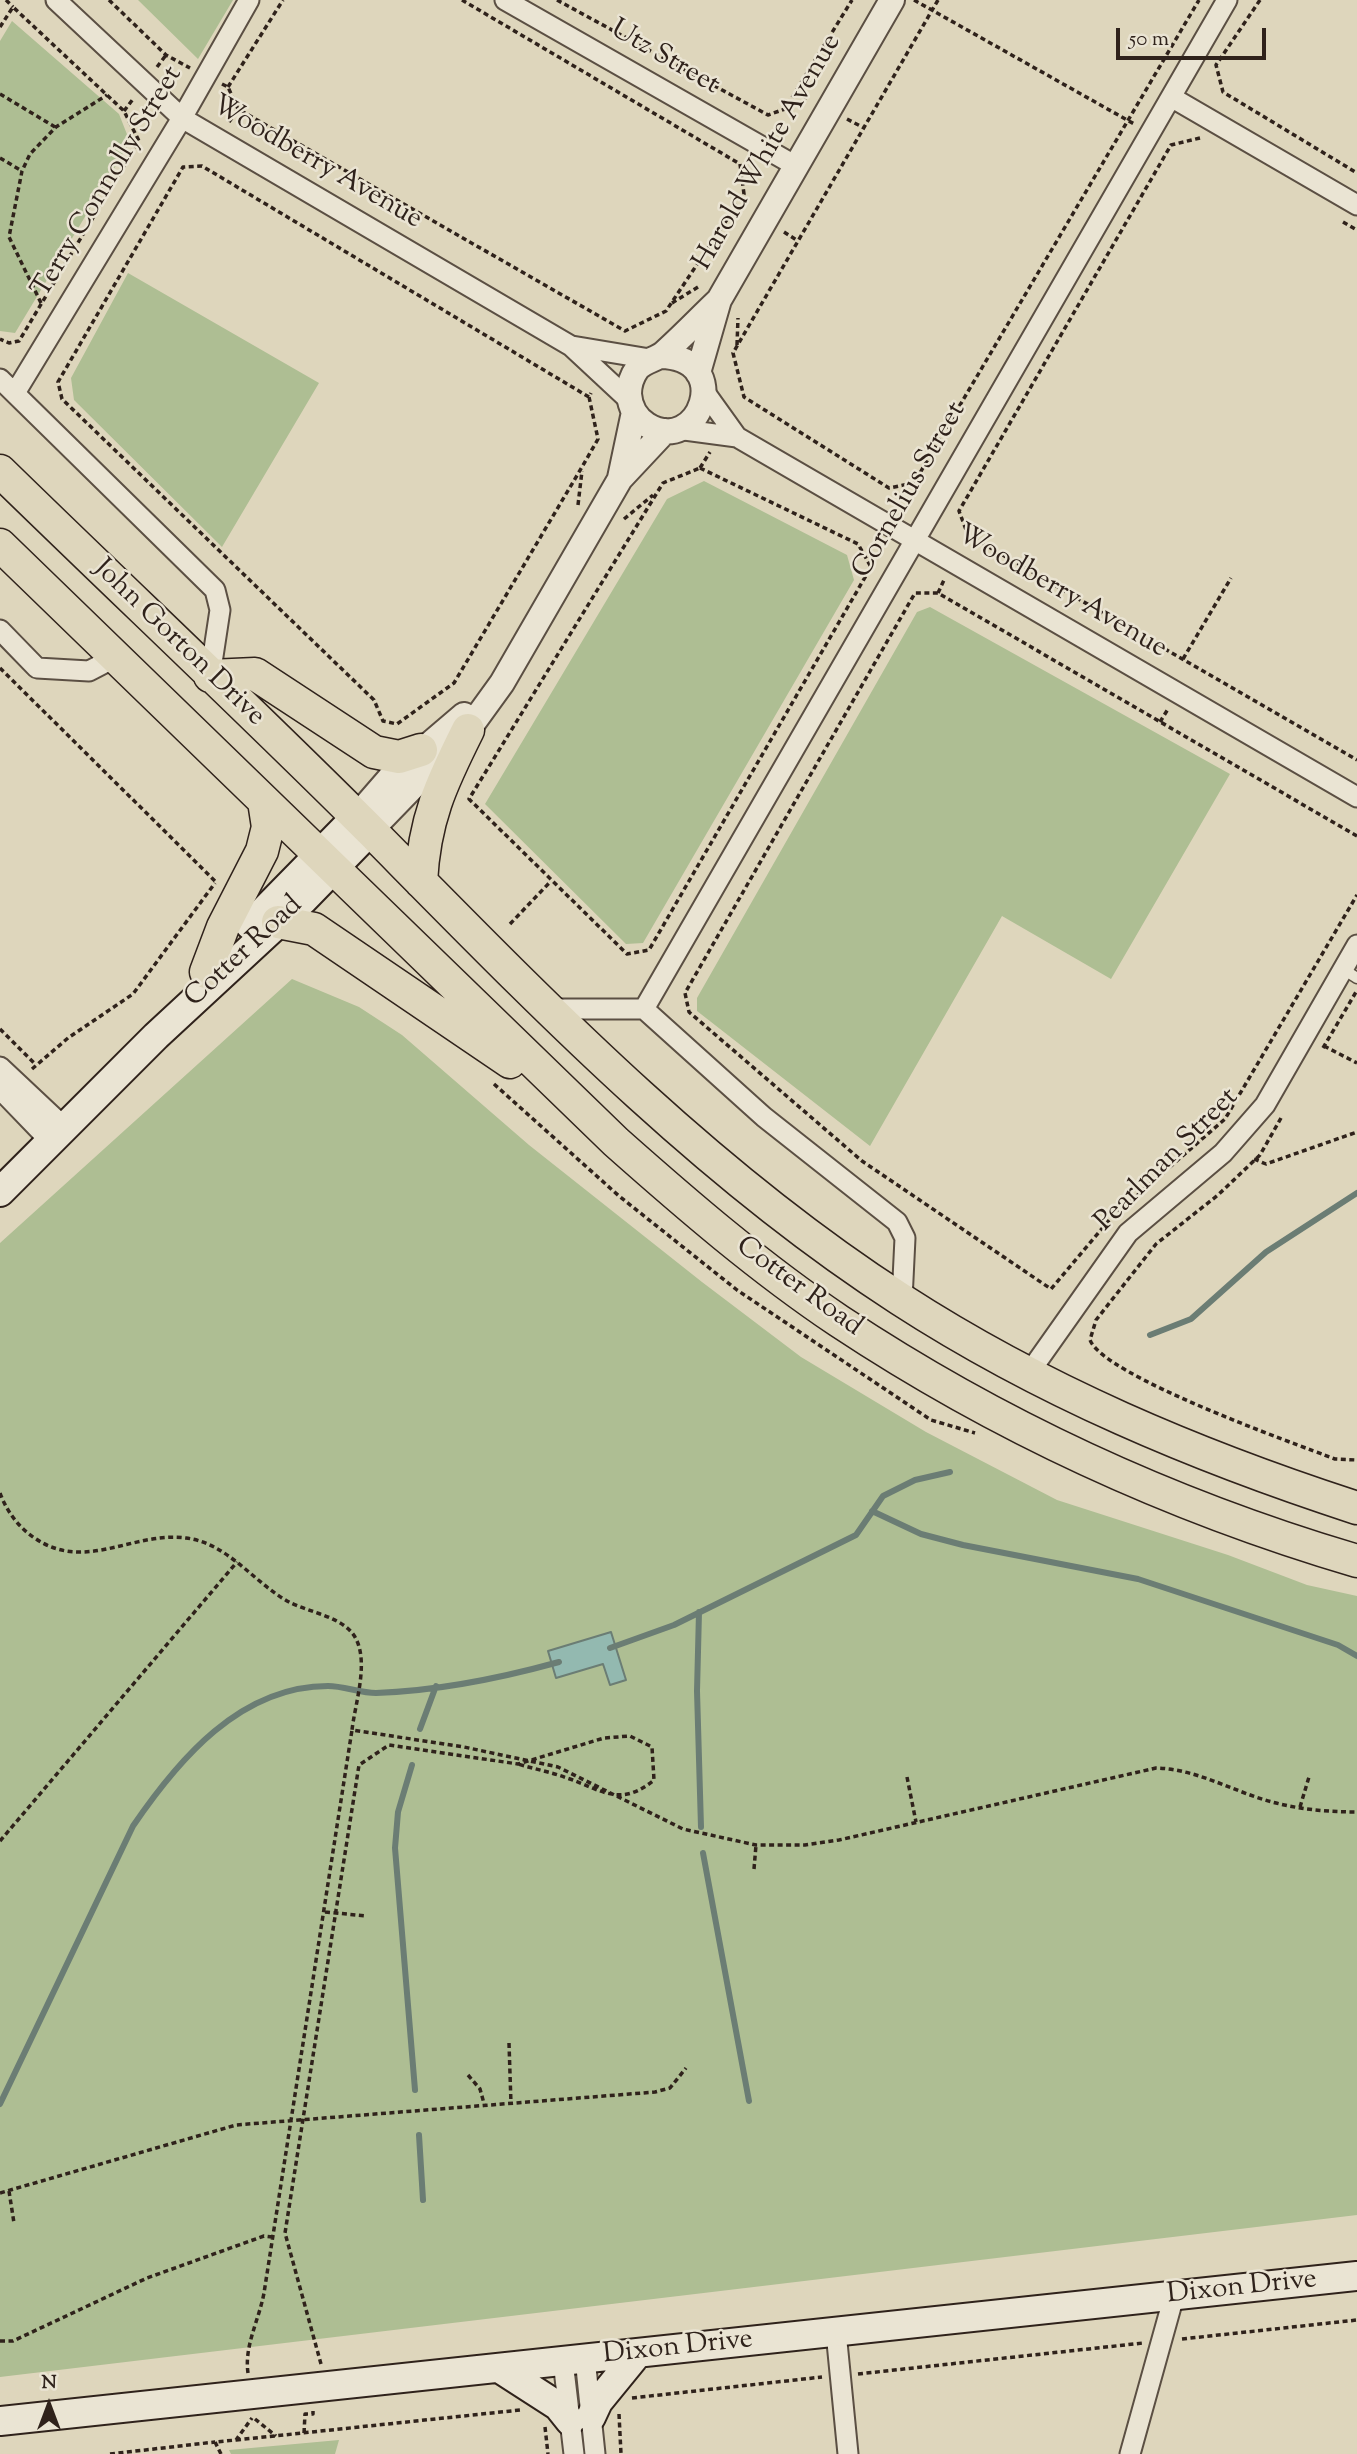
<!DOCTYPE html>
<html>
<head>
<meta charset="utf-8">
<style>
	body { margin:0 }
	#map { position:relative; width:1357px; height:2454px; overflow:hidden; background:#ded6bc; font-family:"Sorts Mill Goudy",serif }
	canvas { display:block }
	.north { position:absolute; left:14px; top:2370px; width:70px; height:70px; -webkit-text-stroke:5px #eae4d3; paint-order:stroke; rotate:0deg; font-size:19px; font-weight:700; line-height:28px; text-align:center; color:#2f221b }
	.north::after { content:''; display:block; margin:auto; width:24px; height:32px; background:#2f221b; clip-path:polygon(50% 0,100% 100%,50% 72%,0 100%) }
	.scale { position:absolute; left:1116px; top:28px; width:150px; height:32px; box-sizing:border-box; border:4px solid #2f221b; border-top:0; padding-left:9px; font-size:21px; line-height:24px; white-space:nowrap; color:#2f221b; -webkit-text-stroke:5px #eae4d3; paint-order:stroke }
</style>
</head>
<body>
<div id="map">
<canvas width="1357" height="2454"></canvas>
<div class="north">N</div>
<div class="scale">50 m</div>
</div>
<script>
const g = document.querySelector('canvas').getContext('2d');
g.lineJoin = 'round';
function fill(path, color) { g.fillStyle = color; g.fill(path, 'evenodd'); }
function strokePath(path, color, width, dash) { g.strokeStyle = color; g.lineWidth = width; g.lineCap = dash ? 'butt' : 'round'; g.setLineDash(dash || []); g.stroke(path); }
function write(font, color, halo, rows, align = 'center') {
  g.font = font + ' "Sorts Mill Goudy",serif'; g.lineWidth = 5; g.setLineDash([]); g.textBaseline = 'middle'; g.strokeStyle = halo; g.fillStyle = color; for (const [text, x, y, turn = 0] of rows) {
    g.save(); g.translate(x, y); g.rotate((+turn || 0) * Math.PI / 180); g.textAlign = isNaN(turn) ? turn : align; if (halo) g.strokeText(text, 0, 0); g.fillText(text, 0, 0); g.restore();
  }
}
fill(new Path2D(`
	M138,0H233L198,59Z
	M12,21L119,114L130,142L15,333L0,331V41Z
	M128,273L319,383L222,547L74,400L71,378Z
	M704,481L847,555L854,580L643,943L626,944L485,804L667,499Z
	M930,607L1230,774L1111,979L1002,916L870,1146L697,1011V998L917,612Z
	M292,979L359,1007L402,1035L529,1145L702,1282L801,1357L926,1432L1057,1500L1228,1555L1307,1585L1357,1596V2215L0,2377V1243Z
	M339,2440L335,2454H231L229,2450Z`), '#aebe93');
const water = new Path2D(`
	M611,1632L626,1680L610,1685L603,1664L556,1678L548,1651Z`);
fill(water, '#93b9b0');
strokePath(water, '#6b7d74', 2);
strokePath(new Path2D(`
	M1150,1335L1191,1319L1266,1252L1357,1193
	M872,1511L921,1534L963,1545L1138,1579L1338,1645L1357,1656
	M699,1612L697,1691L701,1827
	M610,1648L674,1625L856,1535L883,1496L915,1480L950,1472
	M420,1729L436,1686
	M412,1765L398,1812L395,1848L415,2090
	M703,1853L749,2101
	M0,2104L133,1826C178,1760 240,1686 328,1686C344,1686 360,1693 376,1693C436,1691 501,1678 559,1662
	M419,2135L423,2200`), '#6b7d74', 6);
const service = new Path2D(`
	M1343,969L1357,978`);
const minor = new Path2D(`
	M56,0L182,118L571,346L629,400
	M505,0L796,166
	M1171,97L1357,205
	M572,346L650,359
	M0,379L215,590L220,610L210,676
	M704,391L737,437
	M15,393L182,118L249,0
	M677,429L737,437L1357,797
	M0,630L37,668L89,671L116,657
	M552,1009H644L764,1117L897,1222L905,1238L902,1300
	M644,1009L1227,0
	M0,1067L66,1129
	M0,1089L52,1143
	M1029,1373L1128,1233L1223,1153L1265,1105L1357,945
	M836,2332L848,2454
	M585,2358L595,2454
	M563,2361L574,2454
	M1130,2454L1174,2296`);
const tertiary = new Path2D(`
	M661,356C736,358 699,457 647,425C636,418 630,407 629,394C629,385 632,376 637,369C645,360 656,360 664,353C683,336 700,318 718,301
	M698,373L719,300L892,0
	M620,478L634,412
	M356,817L389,779L464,715
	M370,831L468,730L502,683L620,479L665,431`);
const secondary = new Path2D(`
	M250,925L356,817
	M0,1192L156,1036L303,900L370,831
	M499,2368L558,2406L570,2421
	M591,2417L598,2402L638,2353
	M0,2421L1357,2276`);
const primary = new Path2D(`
	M0,471C124,592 251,711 374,834C538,1000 703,1172 900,1299C1042,1391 1197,1456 1357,1508
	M0,545L616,1142C687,1205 760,1268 839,1321C999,1427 1174,1507 1357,1561
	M210,676L255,674L374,752L399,757L421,750
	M421,882C424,820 441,784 468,730
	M278,922L314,929L510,1062
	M206,972L223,927L262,851L268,827L264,801`);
strokePath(service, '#5b4f43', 13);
strokePath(minor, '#5b4f43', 23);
strokePath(tertiary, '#5b4f43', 28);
strokePath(secondary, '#2f221b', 32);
strokePath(primary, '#2f221b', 35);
strokePath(new Path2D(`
	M6,0L13,7
	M109,0L166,55L190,68
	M557,0L768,115L785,109L852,0
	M914,0L1136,125
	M938,0L733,353L744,397L889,488L914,483L1199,0
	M1260,0L1216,65L1223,92L1357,173
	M0,27L13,7L124,111L139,141L19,341L9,343L0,339
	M157,67L166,55
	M222,84L228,87L238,109L625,331L666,311L744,194L740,164L462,0
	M228,87L283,0
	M795,92L809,99
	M0,94L55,127
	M124,111L133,99
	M847,119L864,128
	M229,122L238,109
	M1200,138L1171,145L959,511L968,535L1357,760
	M0,158L22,171
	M1343,222L1357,230
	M784,232L798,241
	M41,303L9,237L22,171L30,154L56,127L107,95
	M672,303L698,287
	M737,345L738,318
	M589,397L202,166L183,167L58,382L62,399L374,700L383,721L397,724L454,683L582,467L598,439L589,397L591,393
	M700,468L858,544L871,567L649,950L627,954L469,799L663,483Z
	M700,468L710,452
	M578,505L582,471
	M624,519L653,495
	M938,593L944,580
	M1183,659L1231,578
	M0,668L216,882
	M1160,722L1168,709
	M1357,836L938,593H915L685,993L689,1012L862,1161L1051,1289L1110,1219L1225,1119L1357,895
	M510,924L551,881
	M0,1029L36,1065
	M1324,1046L1357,1063
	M1323,1048L1356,992
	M32,1069L68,1038L133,994L215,883
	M494,1084L619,1196L737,1290L931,1420L975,1433
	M1281,1118L1260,1155L1218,1195L1156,1244L1096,1320L1090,1340C1104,1376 1293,1443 1335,1459L1357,1460
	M1254,1159L1266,1164L1357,1132
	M0,1493C7,1512 19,1528 36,1539C86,1572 134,1531 186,1538C228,1543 254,1583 289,1602C310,1613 347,1617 357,1641C368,1666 355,1704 352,1730L464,1747L558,1767L683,1829L756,1845H805L839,1840L1156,1768C1195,1769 1229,1789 1265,1800C1295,1809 1326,1812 1357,1812
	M907,1777L916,1822
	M1300,1807L1309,1777
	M0,1841L237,1562
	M754,1869L756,1845
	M325,1912L367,1916
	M509,2043L511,2104
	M468,2075L480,2089L485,2107
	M9,2191L14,2223
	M0,2193L236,2125L655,2092L670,2088L686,2068
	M1182,2339L1357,2320
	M0,2341H13L147,2278L264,2236L273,2237
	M321,2364L285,2233L359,1765L389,1745L518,1764L604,1738L630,1736L652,1747L654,1780C620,1808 602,1790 567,1778C551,1772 534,1769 518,1764
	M248,2373C244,2346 259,2320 264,2293L352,1730
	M858,2374L1143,2343
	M632,2398L822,2377
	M619,2414L621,2454
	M255,2419L276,2436
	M545,2427L548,2454
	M304,2433L305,2414H313V2411
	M236,2440L520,2410
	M110,2454L215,2442
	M221,2454L215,2442L236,2440L252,2418`), '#2f221b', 3.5, [5, 3.5]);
strokePath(service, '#eae4d3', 10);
strokePath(minor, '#eae4d3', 19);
strokePath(tertiary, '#eae4d3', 24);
strokePath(secondary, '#eae4d3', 28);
strokePath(primary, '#ded6bc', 32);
write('28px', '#2f221b', '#eae4d3', [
	["Utz Street",664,59,30],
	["Harold White Avenue",769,153,-60],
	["Woodberry Avenue",316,164,30],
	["Terry Connolly Street",109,183,-59],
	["Cornelius Street",911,491,-60],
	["Woodberry Avenue",1061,593,30],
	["John Gorton Drive",178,644,44],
	["Cotter Road",245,953,-43],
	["Pearlman Street",1168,1161,-45],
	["Cotter Road",798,1288,36],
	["Dixon Drive",1242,2289,-6],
	["Dixon Drive",678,2349,-6]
]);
</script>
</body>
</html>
